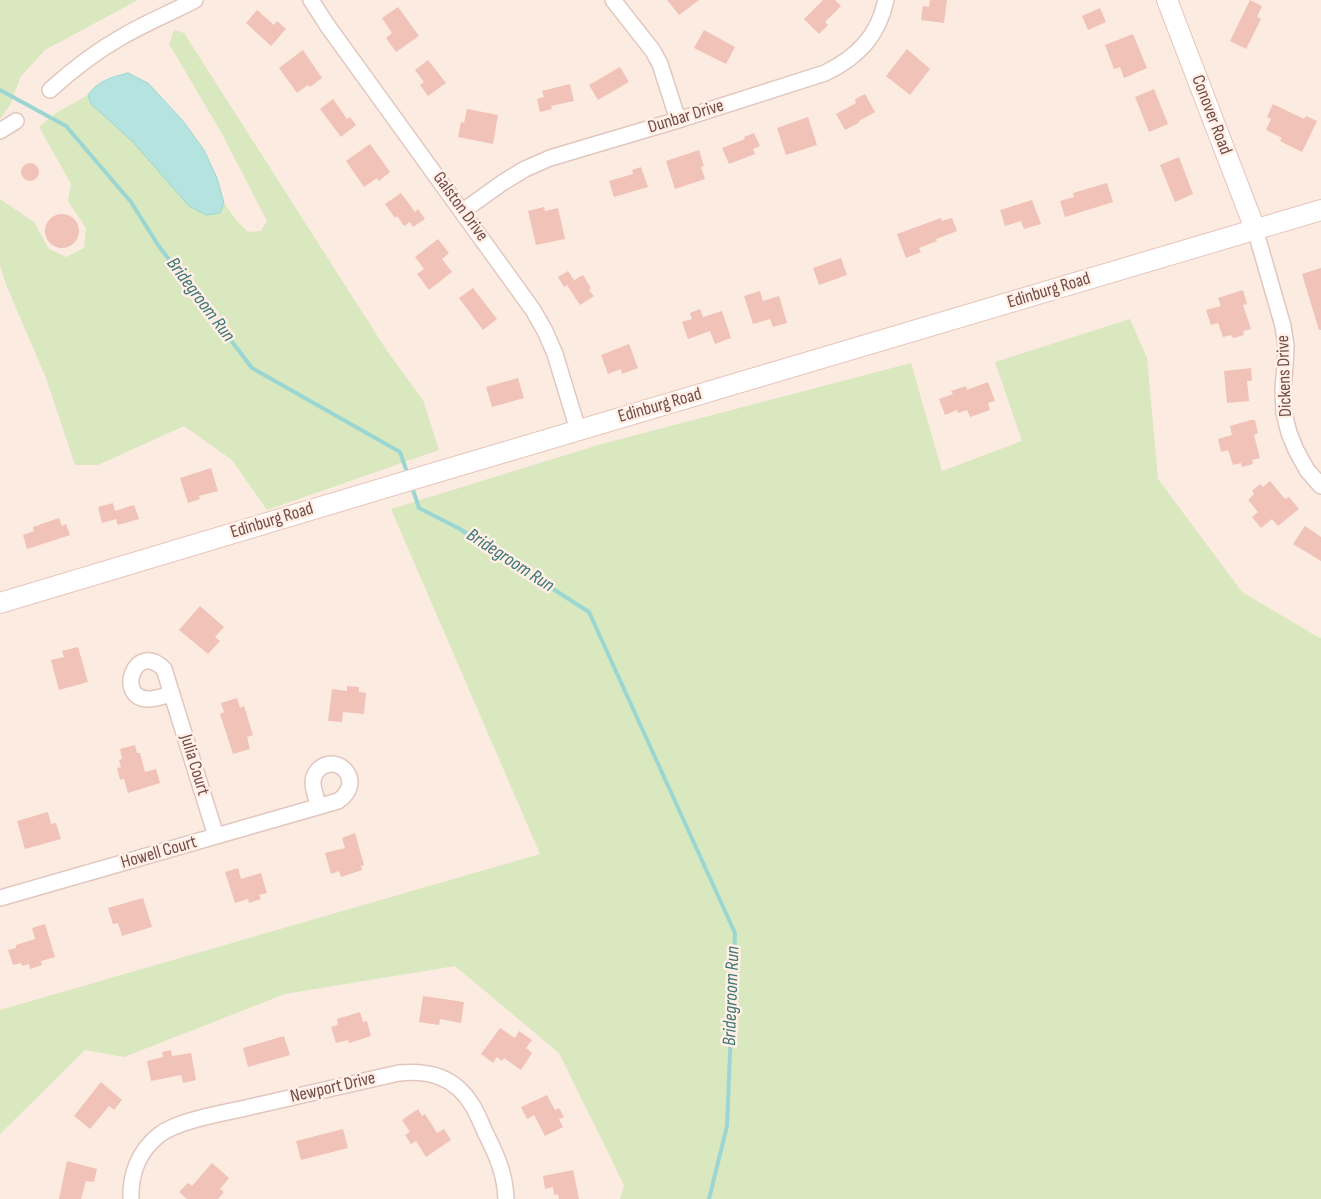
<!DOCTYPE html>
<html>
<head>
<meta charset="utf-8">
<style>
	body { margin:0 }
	canvas { display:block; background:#fcebe0 }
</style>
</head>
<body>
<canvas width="1321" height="1199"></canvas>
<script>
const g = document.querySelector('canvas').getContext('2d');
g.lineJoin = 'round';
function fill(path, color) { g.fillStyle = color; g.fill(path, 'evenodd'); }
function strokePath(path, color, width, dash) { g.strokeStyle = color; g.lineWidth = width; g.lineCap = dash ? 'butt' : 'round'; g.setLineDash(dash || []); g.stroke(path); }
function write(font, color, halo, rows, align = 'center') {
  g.font = font + ' "Sofia Sans Condensed",sans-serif'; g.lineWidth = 5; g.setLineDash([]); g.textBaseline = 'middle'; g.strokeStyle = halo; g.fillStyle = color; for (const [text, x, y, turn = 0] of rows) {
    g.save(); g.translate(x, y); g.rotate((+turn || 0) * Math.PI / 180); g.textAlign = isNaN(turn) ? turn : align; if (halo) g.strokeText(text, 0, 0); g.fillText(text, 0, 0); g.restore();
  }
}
fill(new Path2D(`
	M0,0H138L45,50L21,76L10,105L0,119Z
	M174,30L184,33L387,351L423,400L439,450L267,510L232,460L184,426L98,465H75L46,378L7,287L0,266V199L34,222L49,249L66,257L84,248L86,228L68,201L71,184L39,127L56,113L88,95L91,104L133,142L220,213L224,203L236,220L248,232L261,231L267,221L221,132L169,44Z
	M1130,319L1147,358L1158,479L1242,592L1318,637L1321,638V1199H620L624,1185L559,1053L455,966L285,994L124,1057L85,1050L0,1134V1010L540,854L391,509L598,445L911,363L942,471L1022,441L995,362Z`), '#d9e8bf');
const water = new Path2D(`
	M128,73L148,83L183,121L204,150L217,178L224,203L220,213L206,215L189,206L133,142L91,104L88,95C97,81 112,77 128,73Z`);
fill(water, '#b5e4e0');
strokePath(water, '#9cd6d2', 1);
strokePath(new Path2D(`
	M0,90L66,126L131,202L158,245L252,368L400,452L408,475
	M412,487L419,508L460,529L589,612L735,933L727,1126L709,1199`), '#9cd6d2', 4);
fill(new Path2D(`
	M667,0H699L679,15Z
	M823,0H835L841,6L825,22L828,25L819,34L804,19Z
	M930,0H947L944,23L921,20L923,6L929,7Z
	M1250,0L1262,6L1257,17L1261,19L1246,49L1230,41Z
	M398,7L419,36L396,52L386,38L392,33L382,18Z
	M1100,8L1106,22L1088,30L1082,16Z
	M257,10L274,25L277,21L286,29L271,46L246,23Z
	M704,30L735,47L726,64L694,48Z
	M1133,34L1147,68L1124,78L1120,67L1114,69L1105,45Z
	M907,49L930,69L910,95L886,76Z
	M303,50L322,78L310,87L308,85L297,93L279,68Z
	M428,60L446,83L428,96L420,85L424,82L415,70Z
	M620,67L629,82L598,100L589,85Z
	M570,84L574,101L551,106L552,109L540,112L537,99L544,97L542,91Z
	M1154,89L1168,124L1149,132L1135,97Z
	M865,94L875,112L859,121L860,122L845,130L836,114L856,103L855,99Z
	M333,99L347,119L350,117L356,125L341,137L320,109Z
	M1273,104L1304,119L1306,116L1317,121L1302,152L1280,141L1282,138L1266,130L1271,119L1267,117Z
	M467,109L498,115L493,144L458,137L461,122L464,123Z
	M808,117L817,145L786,155L777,128Z
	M754,133L760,146L753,149L755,154L729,164L722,148L745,139L744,137Z
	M370,144L390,172L379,181L377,178L364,187L346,161Z
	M699,150L704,166L701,167L705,179L675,189L666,161Z
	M1179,157L1193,194L1175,202L1160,165Z
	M21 172a9 9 0 1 1 18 0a9 9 0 1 1-18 0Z
	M641,167L648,187L614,197L609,181L633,174L632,170Z
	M1107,183L1113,202L1065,217L1060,201L1074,197L1073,193Z
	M401,193L415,212L418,209L425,219L413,227L410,222L404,226L397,216L395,218L385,204Z
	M1032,200L1041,224L1024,229L1021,221L1005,226L1000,210Z
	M544,207L545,211L558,208L565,239L536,245L528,211Z
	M45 231a17 17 0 1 1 34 0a17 17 0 1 1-34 0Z
	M941,218L942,221L952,218L957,231L936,239L937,241L919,248L921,252L906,258L897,234Z
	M438,239L449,253L442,259L452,272L429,290L417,274L424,269L415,257Z
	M841,258L847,275L819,285L813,268Z
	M1321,268V330H1319L1302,274Z
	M568,271L574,280L571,282L583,275L591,288L589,290L594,296L580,305L567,285L564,287L558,277Z
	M473,288L497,319L483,330L459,298Z
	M1243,290L1247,304L1243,305L1251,329L1243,331L1244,335L1233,338L1231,335L1223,337L1218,323L1211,325L1206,310L1221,306L1218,298Z
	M760,291L763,301L779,296L787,323L773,327L770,319L753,324L744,296Z
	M700,309L703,317L722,311L731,338L715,344L710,331L688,339L682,322L692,319L690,313Z
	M629,344L638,368L622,374L621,369L608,374L601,355Z
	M1251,368L1252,381H1247L1249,401L1227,403L1224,371Z
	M518,378L524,398L492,407L486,387Z
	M988,382L995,401L988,403L990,410L970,417L967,410L958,413L957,410L945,415L939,399L953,394L951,391L966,386L967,390Z
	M1251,420H1255L1258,433L1254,435L1260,458L1252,460L1253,464L1242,467L1241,463L1233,465L1228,450L1221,452L1218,439L1232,435L1230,426Z
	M211,468L218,491L199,496L200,499L188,503L180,478Z
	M1270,481L1285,499L1289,497L1299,509L1278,526L1272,519L1261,528L1252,517L1258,512L1248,500L1254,494L1252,491L1260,484L1263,487Z
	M113,503L115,511L134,505L139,519L118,525L116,519L102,523L98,507Z
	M59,518L62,526L66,524L70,535L27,549L23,535L34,531L33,527Z
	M1305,526L1321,537V561L1293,544Z
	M200,606L224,627L215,637L220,641L208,654L179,630Z
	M78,647L88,682L59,690L51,660L64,657L62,651Z
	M347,686L359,687V692L366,693L364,714L343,712L342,722L328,721L332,689L347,691Z
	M237,698L240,708L244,706L253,735L247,737L250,749L233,754L220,714L224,712L221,703Z
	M135,745L137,753H140L145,772L156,769L160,783L128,793L124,779L120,780L117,768L121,767L119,760L122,759L120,749Z
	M48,812L51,824L56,823L61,839L25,849L17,821Z
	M355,833L364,865L361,866L362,870L341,877L339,871L331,874L325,853L345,848L342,838Z
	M238,868L241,879L261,873L267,893L259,895L261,899L249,903L248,899L235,903L225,872Z
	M143,898L152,927L122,936L118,923L113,924L108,908Z
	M45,924L55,957L41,961L42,965L30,969L29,964L22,966L21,963L13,965L8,950L16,948V945L35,939L32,928Z
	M423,996L464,1002L461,1023L440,1019L439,1025L419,1022Z
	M360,1012L363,1022L367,1021L371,1036L349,1043L348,1040L336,1043L331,1027L338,1025L337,1019Z
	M500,1028L515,1038L519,1031L532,1040L526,1048L532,1053L521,1070L504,1058L502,1061L497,1057L493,1063L481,1054Z
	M284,1036L290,1055L248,1067L243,1048Z
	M171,1050L172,1056L191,1053L196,1080L183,1083L181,1075L151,1081L147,1061L163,1057L162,1052Z
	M101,1082L122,1100L114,1110L109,1106L90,1129L74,1116Z
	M547,1095L555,1110L559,1108L564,1117L559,1119L563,1127L545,1136L534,1115L527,1119L521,1107Z
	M418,1109L422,1116L425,1114L437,1133L444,1129L451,1140L426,1157L416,1141L411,1144L405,1135L410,1132L402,1120Z
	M343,1129L348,1148L301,1160L296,1141Z
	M67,1161L97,1169L94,1182L86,1181L81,1199H59Z
	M212,1163L229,1178L220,1189L224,1192L218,1199H187L179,1192L188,1183L192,1186Z
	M573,1170L579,1199H559L558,1194L554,1195L553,1187L545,1189L543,1176Z`), '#f0c2b8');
const street = new Path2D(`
	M311,0L327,25L533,310L545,331L555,354L578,430
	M613,0L653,51L660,64L678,120
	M50,90C73,69 98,50 125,35C148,22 172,12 195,0
	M0,131L16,121
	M463,211L502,183L525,169L550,158L678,120L825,73C858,57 878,36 886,0
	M1255,229L1283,326L1286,346L1285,366L1283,390L1284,413L1289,433L1296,450L1307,470L1321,486
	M172,694C164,696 156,699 148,699C115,698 135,640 164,669L216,836
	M0,898L338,801C366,782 338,752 319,769C315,773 313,777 313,783C313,790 317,799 318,806
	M131,1199C130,1174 139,1151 159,1135C178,1120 225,1113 250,1107C299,1096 349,1084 399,1073C430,1070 455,1077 472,1105C478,1114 482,1126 487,1136C498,1158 505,1175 506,1199`);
const secondary = new Path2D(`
	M1167,0L1255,229
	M0,603L404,482L1321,210`);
strokePath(street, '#e1c7bf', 18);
strokePath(secondary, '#e6c6bc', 22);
strokePath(street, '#fff', 15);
strokePath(secondary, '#fff', 20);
write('18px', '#714d48', '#ffefe6', [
	["Conover Road",1211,115,69],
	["Dunbar Drive",686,117,-17],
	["Galston Drive",460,207,54],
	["Edinburg Road",1049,291,-17],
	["Dickens Drive",1285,376,-92],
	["Edinburg Road",660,406,-16],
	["Edinburg Road",272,521,-17],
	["Julia Court",194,765,73],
	["Howell Court",159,853,-16],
	["Newport Drive",333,1088,-13]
]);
write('italic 19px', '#3c7774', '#ffefe6', [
	["Bridegroom Run",200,300,53],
	["Bridegroom Run",510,561,33],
	["Bridegroom Run",732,996,-88]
]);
</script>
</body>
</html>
